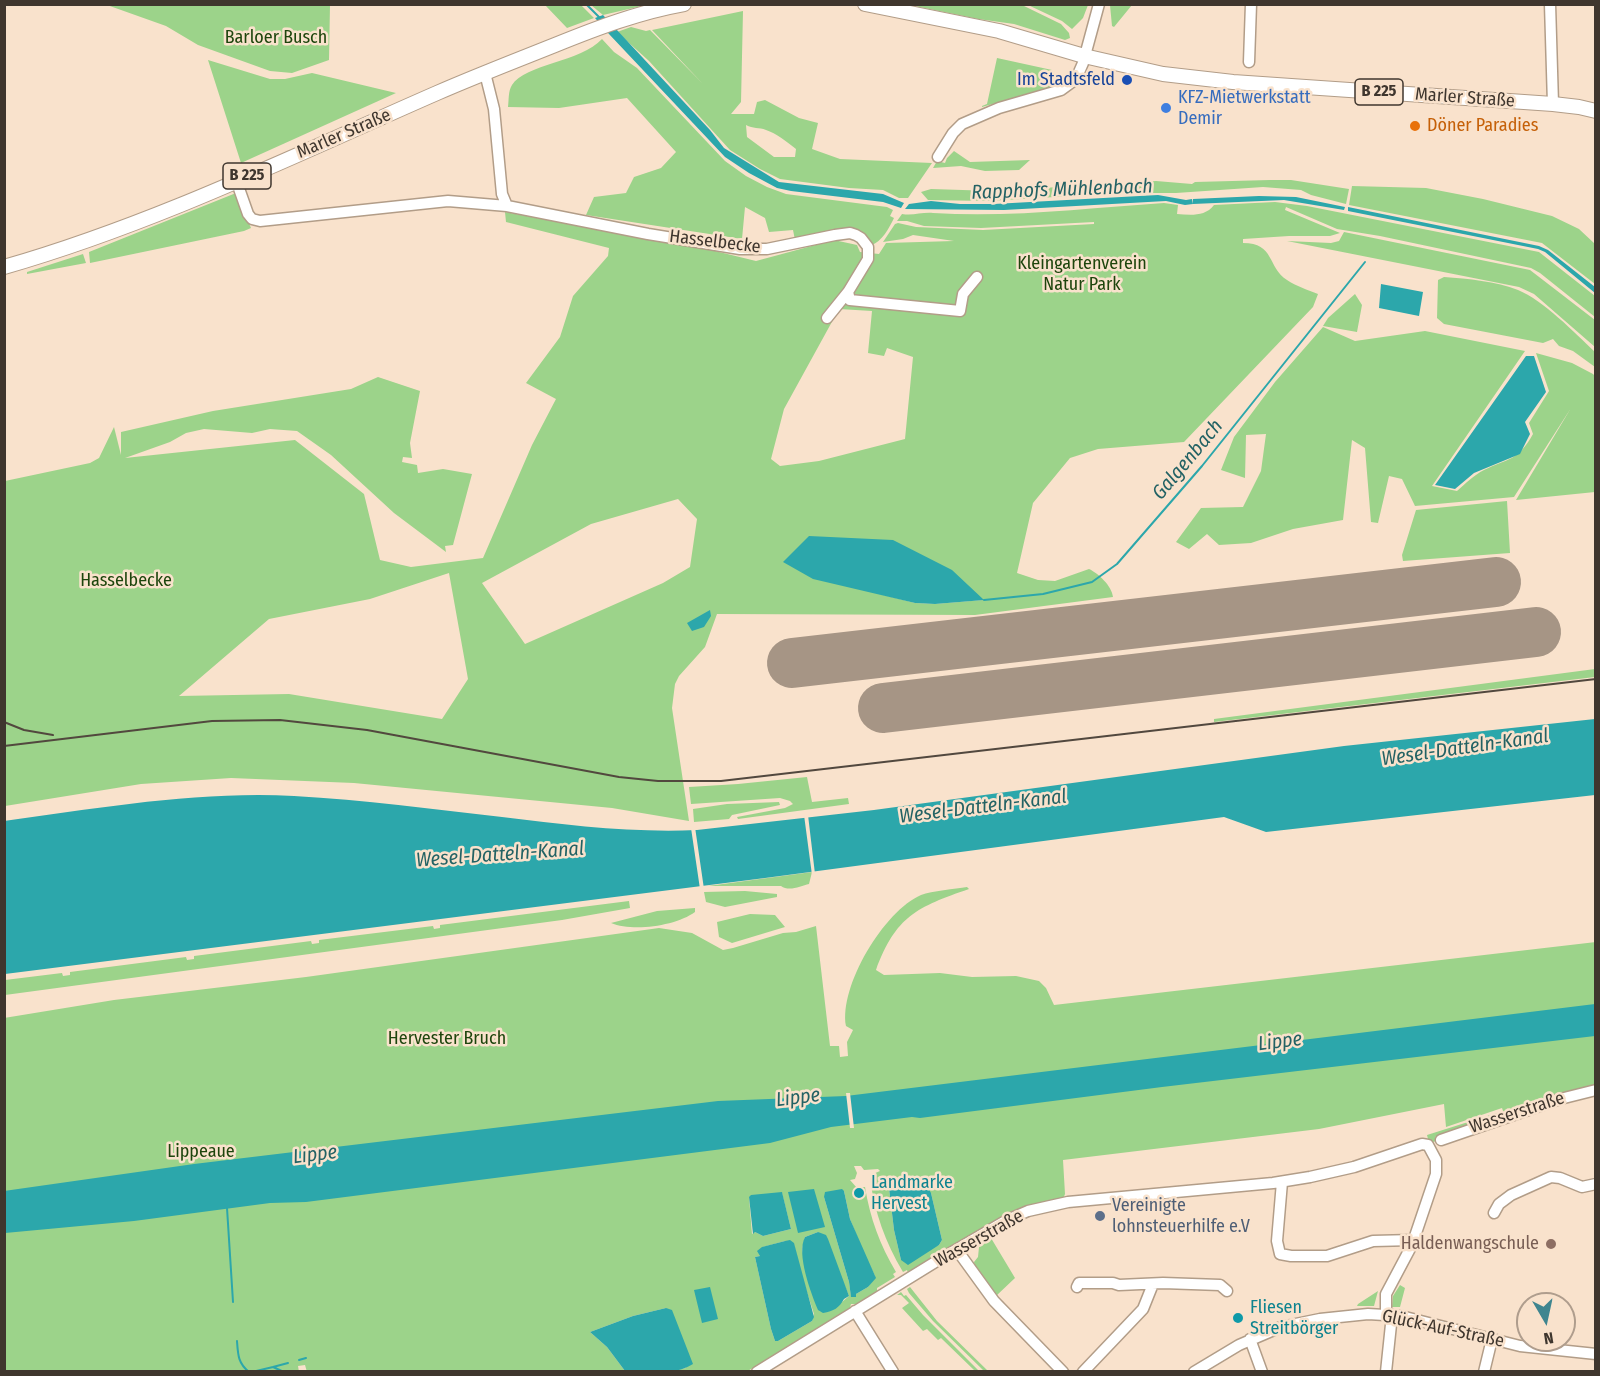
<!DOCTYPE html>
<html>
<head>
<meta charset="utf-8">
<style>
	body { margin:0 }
	#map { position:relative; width:1600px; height:1376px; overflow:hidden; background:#f9e2cc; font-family:"Fira Sans Condensed",sans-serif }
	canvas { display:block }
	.frame { position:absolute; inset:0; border:6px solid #3f362e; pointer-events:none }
	.north { position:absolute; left:1516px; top:1292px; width:60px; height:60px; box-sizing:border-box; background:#f9e2cc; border:2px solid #af9d8d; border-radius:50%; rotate:171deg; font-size:16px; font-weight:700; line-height:24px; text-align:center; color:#3f362e }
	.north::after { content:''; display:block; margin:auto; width:21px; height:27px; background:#3f858f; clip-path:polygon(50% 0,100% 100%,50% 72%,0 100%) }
</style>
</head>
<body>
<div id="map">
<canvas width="1600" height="1376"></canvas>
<div class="frame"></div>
<div class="north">N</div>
</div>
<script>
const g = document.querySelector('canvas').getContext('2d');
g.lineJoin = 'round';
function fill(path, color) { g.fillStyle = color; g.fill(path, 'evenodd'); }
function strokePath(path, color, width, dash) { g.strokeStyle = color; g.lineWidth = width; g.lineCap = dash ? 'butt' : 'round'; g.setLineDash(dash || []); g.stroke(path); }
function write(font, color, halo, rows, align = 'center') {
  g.font = font + ' "Fira Sans Condensed",sans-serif'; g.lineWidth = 5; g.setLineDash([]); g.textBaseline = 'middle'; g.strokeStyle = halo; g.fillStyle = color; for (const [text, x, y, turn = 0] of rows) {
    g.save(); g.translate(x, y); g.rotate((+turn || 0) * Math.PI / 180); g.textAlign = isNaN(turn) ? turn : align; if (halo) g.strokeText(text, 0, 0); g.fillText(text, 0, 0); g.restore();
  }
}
fill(new Path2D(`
	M107,5H330L329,60L292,73L270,71L198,45L166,26Z
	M545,5H581L594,18L567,28Z
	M591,5H646L603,15Z
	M910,5H1022L1061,24L1069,33L1070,38L1065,40L1014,24L978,19Z
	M1028,5H1088L1083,18L1072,29L1062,21Z
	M1110,5H1132L1114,27L1112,26Z
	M743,11L741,102L731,114H754L757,102L765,100L799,118L818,123L812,149L840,159L932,163L908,198H899L883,190L849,188L780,179L760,169L730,150L649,61L617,32L631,27L646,31L650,30L703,84L652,30ZM746,125C753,129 759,127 766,130C776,133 787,142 796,149L795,157H774L747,137Z
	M602,39L614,52L637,68L725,161L746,176L767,187L786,194L887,207L893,210L890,216L894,218C889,228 882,242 871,245L866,236L855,229C836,232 810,231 795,240L793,230L769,232L765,218L745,207L742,239L586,215L594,197L626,193L634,177L661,168L676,152L627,98L559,108L508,107C509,100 508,91 512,85C525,64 581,62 602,39Z
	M997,58L1052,70L1056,80L1055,86L982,107V106L987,104Z
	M208,60L270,79H285L312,73L396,93L241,163Z
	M954,151L970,162L1030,160L1019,170L985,171L961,166L933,168L937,161L945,163L947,158Z
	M1270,180H1291L1349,189L1346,204L1311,195L1301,190L1263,187L1176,193H1122L988,201L928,200L921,192L931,189L994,191L1156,181L1192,184L1195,182Z
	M1352,186L1426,188L1483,199L1552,216L1579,229L1595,244V284L1542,243L1349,205Z
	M236,193L251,228L244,231L90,263L89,252Z
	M1275,202L1307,206L1539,252L1595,296V317L1540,273L1531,268L1380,236L1337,229L1286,207L1285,210L1340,233L1330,236H1289L1243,239V243C1275,243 1267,267 1287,280C1296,286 1308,290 1318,294L1313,307L1184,442L1098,449L1070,458L1033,503L1017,573L1038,580L1055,581L1089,569C1098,573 1112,586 1113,597L975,615L717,614L705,647L679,676L675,684L672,708L689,821L612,808L354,783L231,778L141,784L5,806V481L90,463L99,458L114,427L121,455V432L213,411L351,389L378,377L420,391L410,443L412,458L403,457L402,462L417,465L418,473L443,469L472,474L453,545L445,546L446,552L394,513L331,455L297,431L270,429L252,433L204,429L186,433L170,442L125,458L295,440L364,494L380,560L411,567L483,558L532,445L556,399L526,383L560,337L573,296L608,256L609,248L506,222L505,212L715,251L756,261L834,240L857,245L860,252L879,254L886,243L954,241L913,235L903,239L883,242L895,224L898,223L916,227L983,230L1094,224V222L981,228L924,226L907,221H897L902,214C913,216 922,212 933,213C1010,218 1088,208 1164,203L1178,205L1177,214C1190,215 1205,217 1214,205ZM839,309L872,311L868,353L884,356L887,348L913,357L905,439L819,461L780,466L771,459L784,409ZM678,499L697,519L690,567L663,583L525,644L482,583L591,524ZM449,573L468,679L442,719L289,694L179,696L269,619L370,599ZM872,592L983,600L935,604L915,603Z
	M1344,232L1530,270L1595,320V347L1534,294L1519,287L1287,241L1331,243L1339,241Z
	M83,254L86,263L27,274V272Z
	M1444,277C1468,279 1496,281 1518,290C1543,300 1575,333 1595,352V367L1573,351L1559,346L1553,339L1543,343L1444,324L1437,318L1438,280Z
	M1355,294L1362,305L1357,332L1323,326L1328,318Z
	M1323,327L1355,341L1425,331L1525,351L1432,486L1457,491C1465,484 1474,475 1484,470C1509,458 1518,461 1533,434L1529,423L1549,391L1536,353L1572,363L1593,374L1595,376V492L1516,500L1571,408L1514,497L1415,506L1402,479L1389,476L1378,523L1371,522L1365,448L1352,440L1343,520L1293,529L1251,543L1219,545L1207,534L1189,549L1176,542L1201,508L1243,507L1261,471L1266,434L1246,435L1245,478L1221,470L1234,437L1275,382Z
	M1507,501L1510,553L1403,561L1402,555L1416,510Z
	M1595,669V677L1214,722V719Z
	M807,777L812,802L848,798L849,804L738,819L737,817L785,808L793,804L790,801L780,798L691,804L689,787L738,784Z
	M779,802L780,805L732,815L729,819L694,822L693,809L727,804Z
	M812,872L809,884C801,886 789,892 781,886H708Z
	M967,887L969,889C917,907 896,916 876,970L884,975L940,973L972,977L1016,976L1039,981L1046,988L1054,1005L1596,942L1595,1086L1559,1095L1435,1137L1436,1141L1433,1142L1428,1139L1427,1135L1503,1111L1502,1108L1446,1127L1444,1104L1319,1129L1063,1160L1065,1194L1063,1199L1049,1202L908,1273L907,1270L903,1272C885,1242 875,1213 870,1179L873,1174L880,1171L878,1169L864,1170L861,1166H854L857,1173L855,1179L850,1180L857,1188L865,1187C870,1218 880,1245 896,1272L893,1274L895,1277L877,1288V1291L896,1280L860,1302L874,1293L856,1304H851L849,1311L746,1372L672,1371L686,1368L666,1308L633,1316L590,1332L607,1347L625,1371L307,1372L305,1365L298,1366L299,1372L5,1371L4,1018L114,1000L306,977L659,928L692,933L723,950L733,948L783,933L796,932L816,926L830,1046H839L840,1057L848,1056L847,1042L853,1030L846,1026C839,986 884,911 921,895C932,891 955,889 967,887ZM891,1185L931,1193L942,1240L939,1245L901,1260L894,1230L889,1188ZM844,1191L850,1219L865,1256L875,1276L868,1287L856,1294V1296H851L849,1282L824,1197ZM782,1193L791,1229L763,1236L755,1232L752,1234L749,1197ZM818,1232L836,1265L849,1296L842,1302L807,1275L802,1249L805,1237ZM785,1241L794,1245L803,1280L814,1314L812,1321L778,1341H775L771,1329L755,1257L760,1256L759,1251L763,1247Z
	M745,891L777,894V897L725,907L706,902L704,892Z
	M629,901L630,908L562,920L5,995V980L62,973L63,976L70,975V972L186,957L187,960L194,959V956L311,941L312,944L319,943V940L433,926L434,929L440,928V925Z
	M695,908V912C676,926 633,932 611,923L657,911Z
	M750,914L775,915L785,927L732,943L719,937L717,922Z
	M991,1238L1015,1278L996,1296L975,1268L974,1262L978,1257L979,1247Z
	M1400,1285L1405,1288L1400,1307H1392L1393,1296Z
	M910,1287L937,1321L988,1371H984L933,1321L909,1293L907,1289Z
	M1378,1291L1374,1306H1357L1358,1304Z
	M901,1292L904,1296L906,1295L923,1315L979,1371H975L941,1338L938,1340L927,1329L923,1331L902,1308L909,1303L901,1295H897Z`), '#9cd38a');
fill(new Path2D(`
	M603,15L710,130L724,148L779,182L883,194L904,203L901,208L883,202L791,191L777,188L749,173L725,157L609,34L595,18Z
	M1158,195L1186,200L1192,199L1193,204L1185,205L1166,201L1004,210L905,209L909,204L931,201L960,204H994Z
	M1259,196L1296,197L1345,207L1344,210L1284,200L1193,204V199Z
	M1348,207L1539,246L1548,250L1595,287V293L1545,252L1538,249L1348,211Z
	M1381,284L1423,292L1419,316L1379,308Z
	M1526,356H1534L1546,392L1525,422L1530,434L1520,454L1474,473L1455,489L1435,485Z
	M809,536L893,540L952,570L984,600L935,604L915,603L813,579L783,562Z
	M710,610L711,616L704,627L692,631L687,623Z
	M1595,719V795L1266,832L1224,817L765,878L5,974L4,821C101,808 197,791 294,796C364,800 433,809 502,817C567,825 632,833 697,830L874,810L1344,746Z
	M1595,1004V1036L1162,1087L920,1118L912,1117L831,1127L770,1143L306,1202L270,1203L134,1221L5,1233L4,1191L194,1164L718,1101L846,1096Z
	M917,1182L927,1186L931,1193L942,1240L939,1245L908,1265L901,1260L894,1230L889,1188L891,1185Z
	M814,1189L825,1227L798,1233L788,1192Z
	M842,1189L844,1191L850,1219L876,1278L868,1287L856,1294V1297H851L849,1282L824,1197L825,1192Z
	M782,1192L791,1229L763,1236L755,1232L753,1234L749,1197L751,1195Z
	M818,1232L826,1235L828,1239L849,1296L844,1299C839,1308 834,1311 823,1313L818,1310C811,1293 796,1254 805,1237Z
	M785,1241L790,1240L794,1243L814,1317L812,1321L778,1341H775L771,1329L755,1257L760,1256L757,1251L762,1247Z
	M710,1287L718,1319L702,1323L694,1290Z
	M666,1308L672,1310L693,1364C674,1376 647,1372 625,1371L607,1347L590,1332L633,1316Z`), '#2ca7ab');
fill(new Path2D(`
	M804,815H808L815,874L812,875Z
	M695,827L704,889H700L691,828Z
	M846,1093H850L854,1128H850Z`), '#f9e2cc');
strokePath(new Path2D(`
	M586,4L599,17
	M984,600L1043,594L1092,582L1117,564L1202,466L1365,262
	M227,1208L233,1302
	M237,1341C238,1355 238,1363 249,1372
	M299,1360L306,1358
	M273,1367L288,1363
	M252,1372L273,1367L284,1372`), '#2ca7ab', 2);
strokePath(new Path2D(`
	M792,663L1496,582
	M883,708L1536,632`), '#a69585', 50);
const minor = new Path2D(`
	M1550,4L1553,104
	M1249,62L1251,4
	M485,73L494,109L502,194L507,206
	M938,157L953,133L962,124L999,108L1061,90L1076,79L1083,63L1099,4
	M236,180L248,214L252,219L260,221L448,201L507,206L648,234L740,249H767L835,235L850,233L856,235L861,238L868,247V259L848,292L827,318
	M848,292L850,300L960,311L963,294L977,277
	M1441,1140L1560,1099L1596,1090
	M1282,1182L1277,1241L1280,1254L1291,1256H1327L1373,1241L1413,1240
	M1494,1213L1499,1204L1511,1195L1551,1177L1560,1178L1582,1187L1596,1184
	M957,1250L994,1301L1063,1372
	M1077,1287L1079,1283H1113L1119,1285L1163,1283L1220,1285L1227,1291
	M855,1311L893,1372
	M1250,1339L1262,1372
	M757,1372L945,1256L1007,1220L1028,1211L1068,1202L1273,1183L1310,1177L1354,1167L1422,1144L1428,1145L1436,1160V1174L1412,1245L1386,1294V1315
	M1083,1372L1143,1309L1153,1284
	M1194,1372L1239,1345L1281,1327L1320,1319L1368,1314L1401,1316L1520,1346L1596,1354
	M1386,1372L1392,1315
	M1484,1372L1492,1339`);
const major = new Path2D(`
	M865,4L999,31L1084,56L1163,74L1233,82L1553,104L1579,107L1596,111
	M4,267C154,224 295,155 437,93C476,76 515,61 555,45C597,28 639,12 684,4`);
strokePath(minor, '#b29d88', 13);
strokePath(major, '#b29d88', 16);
strokePath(minor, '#fff', 10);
strokePath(major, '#fff', 14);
strokePath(new Path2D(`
	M4,722L24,730L53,735
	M4,746L212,721L280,720L367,730L619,777L658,781H721L1596,679`), '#52483e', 2);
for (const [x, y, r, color] of [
	[1127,80,6,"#1a4fb4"],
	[1166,108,6,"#3f7fe0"],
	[1415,126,6,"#e8710a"],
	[859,1193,6,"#0f9aa8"],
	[1100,1216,6,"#5c6f8a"],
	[1551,1244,6,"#8d6e63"],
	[1238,1318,6,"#0f9aa8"]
]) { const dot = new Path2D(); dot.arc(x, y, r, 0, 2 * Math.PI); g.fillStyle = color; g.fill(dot); strokePath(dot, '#f9e2cc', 2); }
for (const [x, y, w] of [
	[1379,92,48],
	[247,176,48]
]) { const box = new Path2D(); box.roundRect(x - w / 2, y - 13, w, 26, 4.5); g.fillStyle = '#f9e2cc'; g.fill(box); strokePath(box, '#3f362e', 1.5); }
write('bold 16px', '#3f362e', null, [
	["B 225",1379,92],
	["B 225",247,176]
]);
write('18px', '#1d450c', '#f9e2cc', [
	["Barloer Busch",276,38],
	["Kleingartenverein",1082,264],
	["Natur Park",1082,285],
	["Hasselbecke",126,581],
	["Hervester Bruch",447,1039],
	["Lippeaue",201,1152]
]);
write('18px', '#164399', '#f9e2cc', [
	["Im Stadtsfeld",1115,80]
], 'right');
write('18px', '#366cbe', '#f9e2cc', [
	["KFZ-Mietwerkstatt",1178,98],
	["Demir",1178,119]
], 'left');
write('18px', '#3f362e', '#f9e2cc', [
	["Marler Straße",1465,98,4],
	["Marler Straße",344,134,-23],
	["Hasselbecke",715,242,7],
	["Wasserstraße",1517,1113,-18],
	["Wasserstraße",979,1239,-29],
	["Glück-Auf-Straße",1443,1329,12]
]);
write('18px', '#c56008', '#f9e2cc', [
	["Döner Paradies",1427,126]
], 'left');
write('18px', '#0d838f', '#f9e2cc', [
	["Landmarke",871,1183],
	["Hervest",871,1204],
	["Fliesen",1250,1308],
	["Streitbörger",1250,1329]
], 'left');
write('18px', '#4e5e75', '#f9e2cc', [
	["Vereinigte",1112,1206],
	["lohnsteuerhilfe e.V",1112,1227]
], 'left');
write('18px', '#785e54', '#f9e2cc', [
	["Haldenwangschule",1539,1244]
], 'right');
write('italic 20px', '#236264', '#f9e2cc', [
	["Rapphofs Mühlenbach",1062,190,-2],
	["Galgenbach",1188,460,-50],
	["Wesel-Datteln-Kanal",1465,748,-8],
	["Wesel-Datteln-Kanal",983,807,-7],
	["Wesel-Datteln-Kanal",500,855,-4],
	["Lippe",1280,1042,-7],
	["Lippe",798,1098,-7],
	["Lippe",315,1155,-7]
]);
</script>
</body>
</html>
